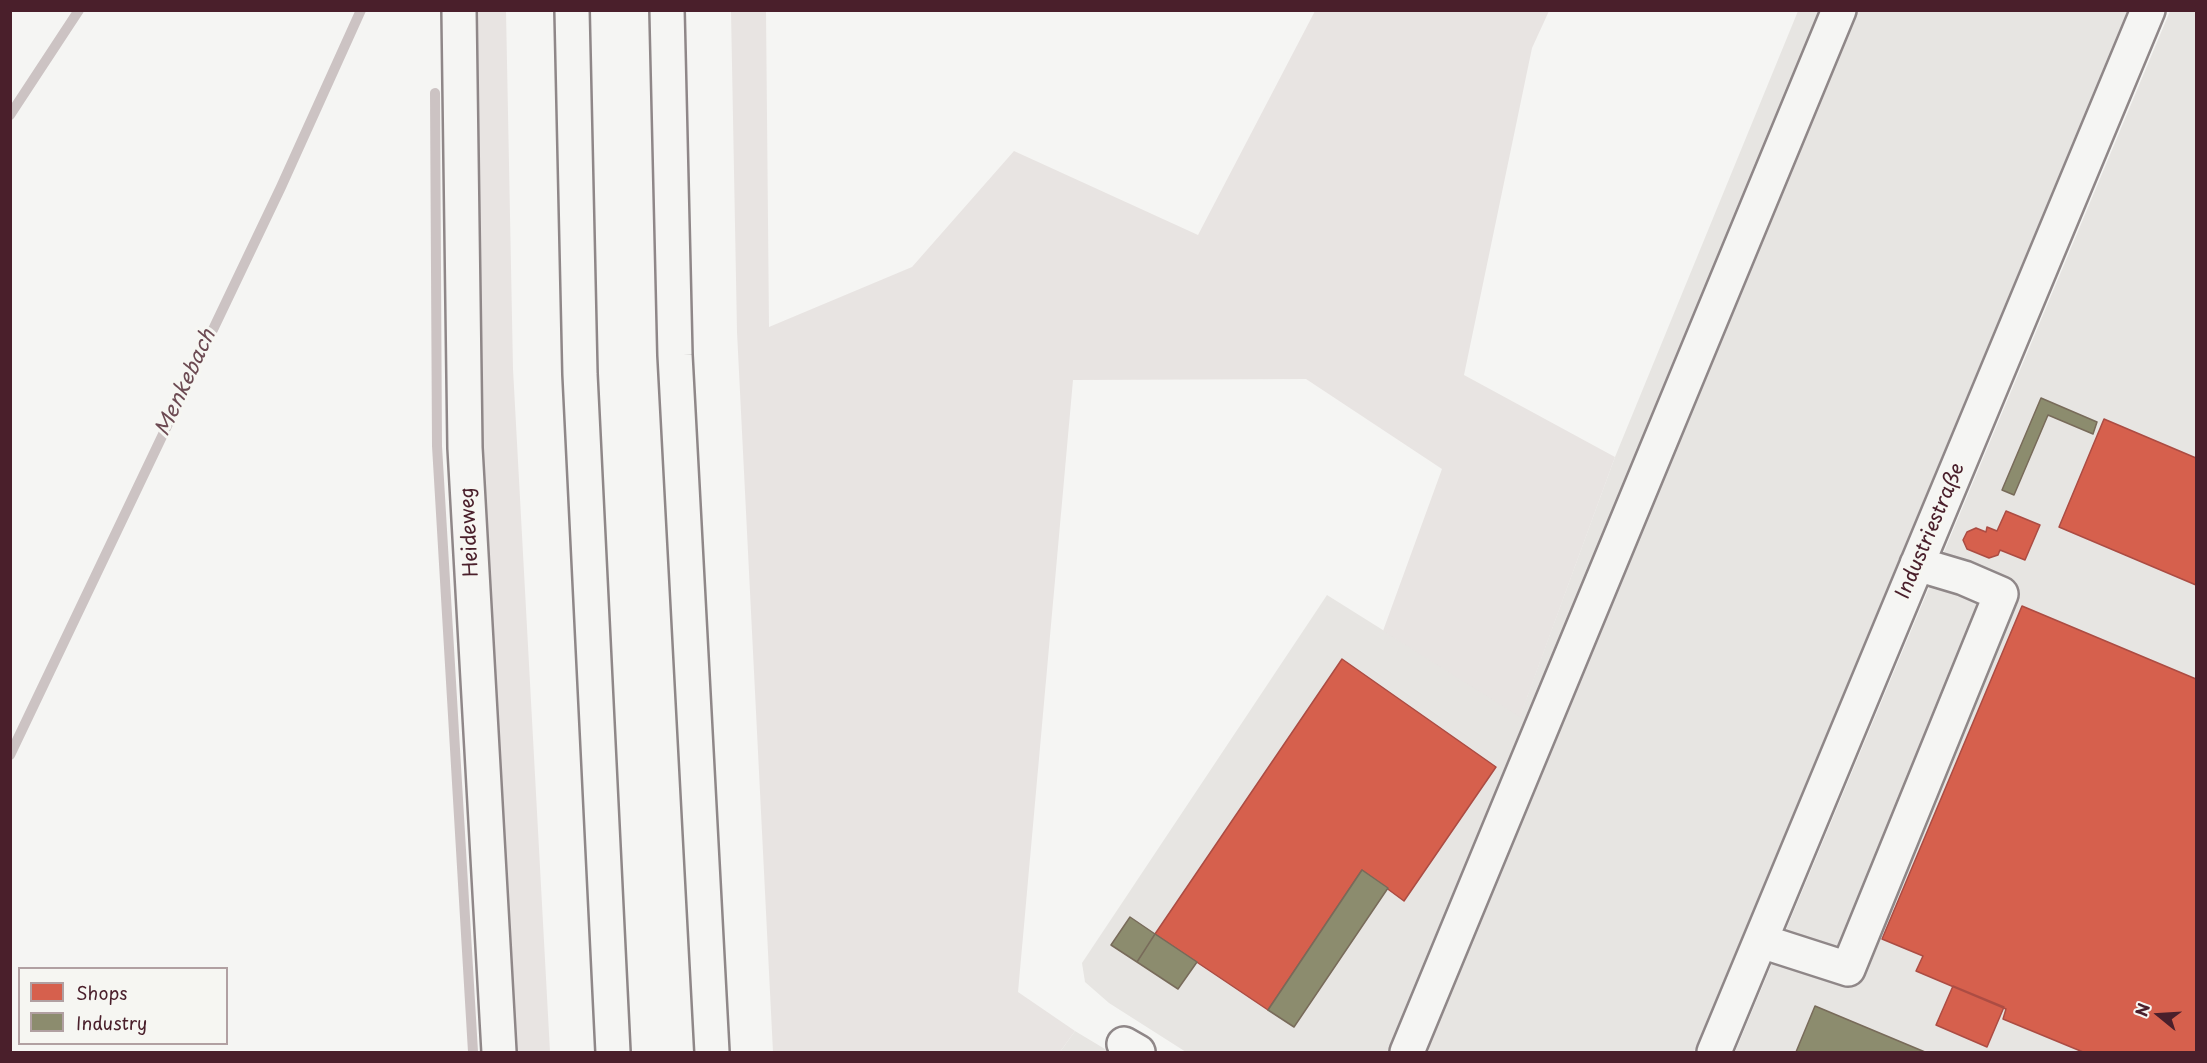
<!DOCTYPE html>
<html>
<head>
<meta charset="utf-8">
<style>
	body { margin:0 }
	#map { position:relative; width:2207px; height:1063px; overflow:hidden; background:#f5f5f3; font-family:"Playpen Sans",sans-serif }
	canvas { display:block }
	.frame { position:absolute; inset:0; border:12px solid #4a1f2b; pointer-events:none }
	.legend { position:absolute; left:18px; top:967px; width:210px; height:78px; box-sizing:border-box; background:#f6f6f2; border:2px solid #b1a0a2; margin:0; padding:8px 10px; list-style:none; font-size:18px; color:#4a1f2b }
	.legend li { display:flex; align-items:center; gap:12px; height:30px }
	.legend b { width:30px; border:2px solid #b1a0a2 }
	.north { position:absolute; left:2129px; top:985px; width:60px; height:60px; -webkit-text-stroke:4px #f6f6f2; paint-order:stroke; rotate:288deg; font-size:16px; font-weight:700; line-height:24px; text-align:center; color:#4a1f2b }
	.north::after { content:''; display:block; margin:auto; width:21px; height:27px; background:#4a1f2b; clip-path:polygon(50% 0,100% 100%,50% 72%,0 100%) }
</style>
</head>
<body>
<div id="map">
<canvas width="2207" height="1063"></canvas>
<div class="frame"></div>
<ul class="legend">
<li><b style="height:16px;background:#d6604d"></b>Shops</li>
<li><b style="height:16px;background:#8c8c6e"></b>Industry</li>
</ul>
<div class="north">N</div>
</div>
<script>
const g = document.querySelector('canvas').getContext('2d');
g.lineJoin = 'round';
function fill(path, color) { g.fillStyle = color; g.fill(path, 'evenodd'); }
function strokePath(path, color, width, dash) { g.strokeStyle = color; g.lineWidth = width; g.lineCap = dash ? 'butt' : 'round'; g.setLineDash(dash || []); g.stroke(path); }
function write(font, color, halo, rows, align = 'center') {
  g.font = font + ' "Playpen Sans",sans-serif'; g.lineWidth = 6; g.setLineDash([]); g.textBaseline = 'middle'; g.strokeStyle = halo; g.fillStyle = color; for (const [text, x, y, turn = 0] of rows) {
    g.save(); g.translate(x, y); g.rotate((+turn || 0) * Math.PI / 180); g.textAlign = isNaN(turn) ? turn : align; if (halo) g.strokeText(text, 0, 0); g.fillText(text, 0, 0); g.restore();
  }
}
fill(new Path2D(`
	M1798,11H2127L1694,1052H1186L1109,1003L1085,982L1082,963L1327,595L1520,716L1615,457Z
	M2170,11H2196V1052H1735Z
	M1075,1031L1110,1052H1060Z`), '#e7e5e2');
fill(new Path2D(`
	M474,11H506L513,369L550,1052H515L479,452Z
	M731,11H766L769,327L912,267L1014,151L1198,235L1315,11H1549L1532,48L1464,375L1615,457L1520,717L1383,631L1442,469L1306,379L1073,380L1018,992L1075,1031L1060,1052H773L737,332Z`), '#e8e4e2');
const shops = new Path2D(`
	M2104,419L2196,458V585L2059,527Z
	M2006,511L2040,525L2025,560L2000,550L1998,555L1989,558L1967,549L1963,540L1967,532L1976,528L1986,532L1987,527L1997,531Z
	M2022,606L2196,679V1052H2083L2003,1019L2006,1009L1916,971L1923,956L1882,939Z
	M1342,659L1496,767L1404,901L1362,870L1268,1010L1155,934Z
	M1953,986L2004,1007L1987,1047L1936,1025Z`);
fill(shops, '#d6604d');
strokePath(shops, '#ac4c43', 1.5);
const industry = new Path2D(`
	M2041,398L2097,422L2093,434L2048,415L2014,495L2002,490Z
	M1362,870L1388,888L1294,1027L1268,1010Z
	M1130,917L1155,934L1137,962L1111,945Z
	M1155,934L1197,962L1178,989L1137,962Z
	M1815,1006L1925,1052H1796Z`);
fill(industry, '#8c8c6e');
strokePath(industry, '#786b5a', 1.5);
strokePath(new Path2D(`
	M435,93L437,446L473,1052
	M10,115L79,10
	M10,755L281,187L361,10`), '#ccc3c3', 10);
const minor = new Path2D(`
	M459,10L465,448L499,1052
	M1761,941L1848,969L2001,594L1964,578L1917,564
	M1124,1044L1138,1052
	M1407,1052L1839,10
	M1714,1052L2148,10`);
const highway = new Path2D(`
	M572,10L580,374L613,1052
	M667,10L675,355L712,1052`);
strokePath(minor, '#8f8788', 38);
strokePath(highway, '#8f8788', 38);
strokePath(minor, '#f5f5f3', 33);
strokePath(highway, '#f5f5f3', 33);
write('20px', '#4a1f2b', '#f6f6f2', [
	["Industriestraße",1931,531,-67],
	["Heideweg",470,532,-93]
]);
write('italic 21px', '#6c4a52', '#f6f6f2', [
	["Menkebach",186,383,-65]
]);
</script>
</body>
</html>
